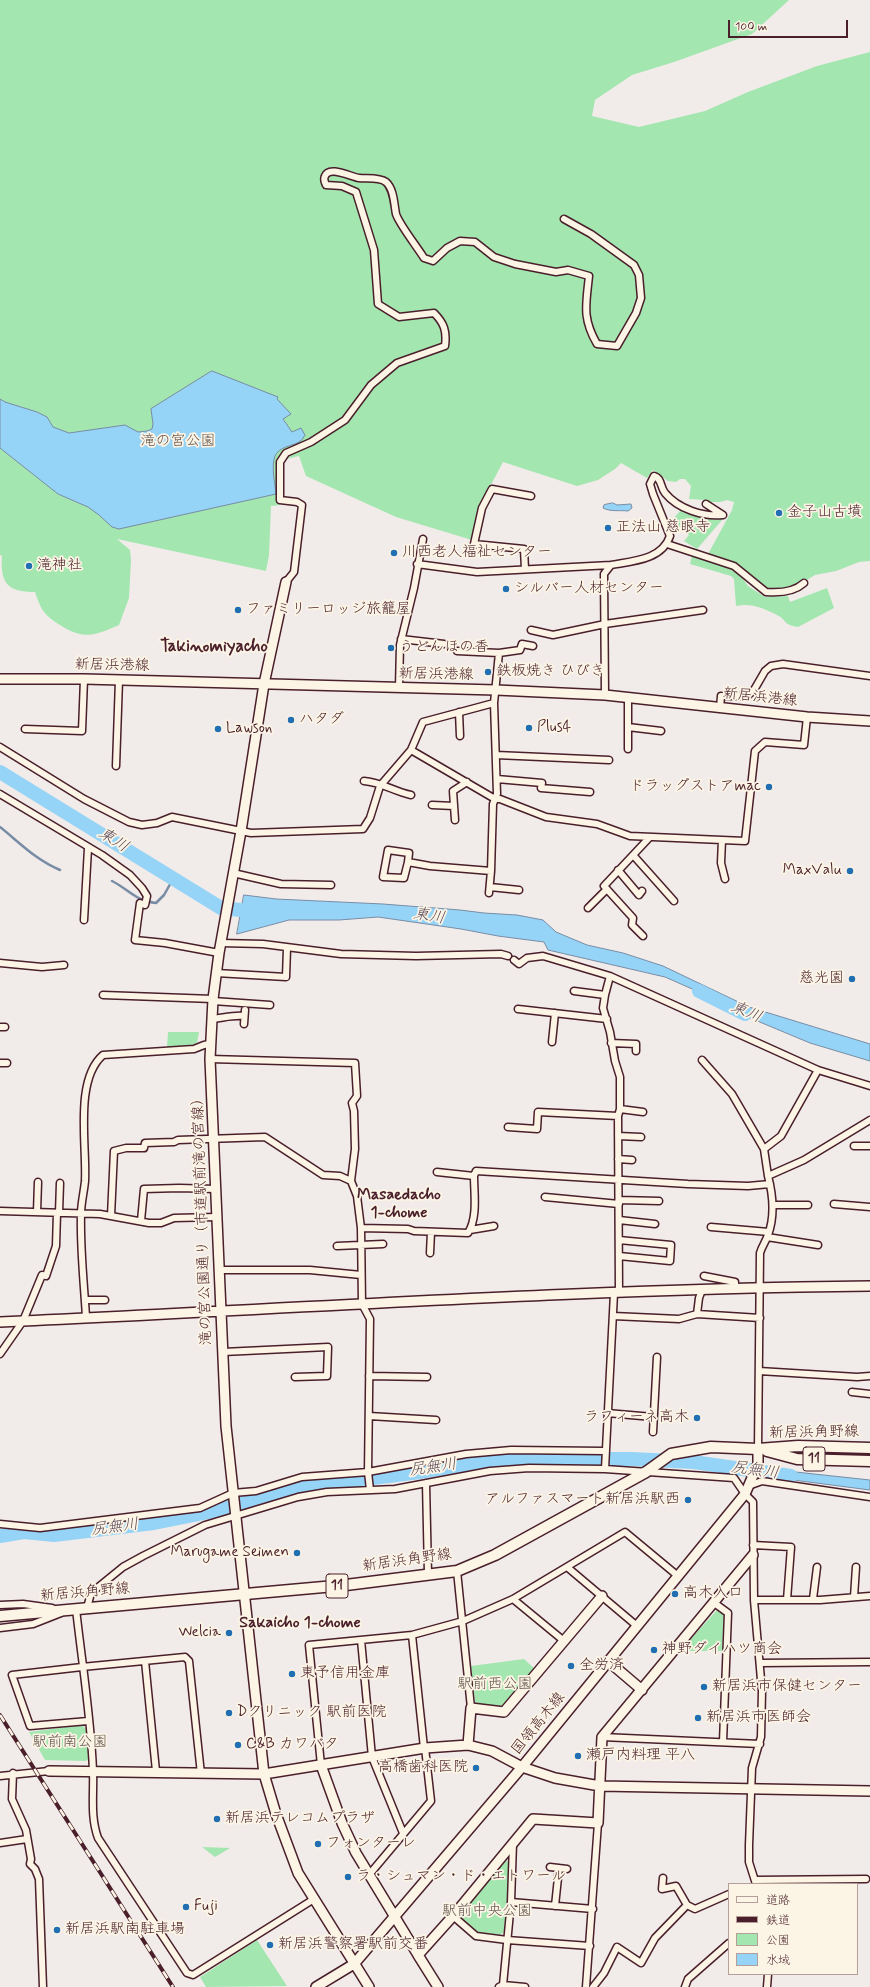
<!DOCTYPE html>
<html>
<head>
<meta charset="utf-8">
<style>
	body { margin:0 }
	#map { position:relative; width:870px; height:1987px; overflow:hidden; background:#f1ece9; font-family:Mynerve,"Klee One",sans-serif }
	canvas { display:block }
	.legend { position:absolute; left:728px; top:1883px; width:130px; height:92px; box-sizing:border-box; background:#fcf5e5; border:1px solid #b59f9b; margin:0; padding:5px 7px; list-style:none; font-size:12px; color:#4a1f2b }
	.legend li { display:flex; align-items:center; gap:8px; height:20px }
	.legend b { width:20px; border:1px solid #b59f9b }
	.scale { position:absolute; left:728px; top:20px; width:120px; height:18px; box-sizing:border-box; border:2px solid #4a1f2b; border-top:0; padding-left:5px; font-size:12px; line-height:14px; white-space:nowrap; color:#4a1f2b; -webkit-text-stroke:3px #fcf5e5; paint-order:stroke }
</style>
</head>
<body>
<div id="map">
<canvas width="870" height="1987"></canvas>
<ul class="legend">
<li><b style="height:5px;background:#fcf5e5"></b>道路</li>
<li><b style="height:5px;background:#4a1f2b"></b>鉄道</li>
<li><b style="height:11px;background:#a4e6b0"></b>公園</li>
<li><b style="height:11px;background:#96d4f7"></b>水域</li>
</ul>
<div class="scale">100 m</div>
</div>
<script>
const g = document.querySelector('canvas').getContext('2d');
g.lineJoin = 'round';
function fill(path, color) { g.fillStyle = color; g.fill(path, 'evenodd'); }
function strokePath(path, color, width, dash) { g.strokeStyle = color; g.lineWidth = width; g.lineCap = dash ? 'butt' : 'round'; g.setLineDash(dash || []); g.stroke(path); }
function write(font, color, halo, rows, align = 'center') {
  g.font = font + ' Mynerve,"Klee One",sans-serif'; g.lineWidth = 3.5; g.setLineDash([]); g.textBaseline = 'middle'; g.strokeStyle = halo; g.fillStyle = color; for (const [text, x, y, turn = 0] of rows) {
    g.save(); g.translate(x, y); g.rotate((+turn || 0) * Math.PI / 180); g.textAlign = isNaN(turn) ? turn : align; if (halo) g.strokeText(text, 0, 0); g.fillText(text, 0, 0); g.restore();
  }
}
fill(new Path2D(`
	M0,0H789L752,34L674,62L632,75L595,100L592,116L639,127L705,111L748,92L817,66L870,52V561L859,562L836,571L815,575L802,583L782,590L769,591L742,570L707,556L732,510L734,502L727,500L720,502H710L705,500L689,499L691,486L685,479H680L676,482L668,481L653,470L647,478L621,463L615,469L598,480L577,486L503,462L477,511L472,540L396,517L306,476L299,456L286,459L283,464V490L280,505L271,506L269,555L266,571L117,539L130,550L131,560L129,598L119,625C94,636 84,640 60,625C44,615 41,610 35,592C8,592 0,584 2,556L0,555Z
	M682,509L723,519L697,549L684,541L689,535L672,520Z
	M692,556L730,567L739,573L748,586L765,597L788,596L790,602L827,588L834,608L798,627C783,625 787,620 777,615C762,608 752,603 736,606L734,579L731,576L690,564Z
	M168,1032H199L197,1043L188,1046L167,1047Z
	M717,1610L724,1613L722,1651H680Z
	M524,1659L535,1669L505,1706L478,1705L475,1702L471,1666Z
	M82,1725L86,1729L89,1758L86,1761L45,1760L29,1732Z
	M202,1847L230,1848L215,1857Z
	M506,1861L510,1862L504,1932L500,1935L478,1932L461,1918L460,1915Z
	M257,1940L287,1986L206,1987L200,1977Z`), '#a4e6b0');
const water = new Path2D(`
	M212,371L278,397L277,399L291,414L283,419L292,432L301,428L305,435C300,448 281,443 275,456C271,467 275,483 276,494L119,529L112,527L99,515L88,507L58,494L0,448V399L5,402L37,412L47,417L53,427L69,433L125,425L138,432L147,431L152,429L153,424L151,409Z
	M613,503L617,505L631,504L632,508L628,511C619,510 611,512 603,508L604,505Z
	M244,895L276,899L383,904L460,910L484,913L517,915L543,920L556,932L587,945L623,953L663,966L749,1007L870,1044V1061L810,1043L743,1015L724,1003L665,977L548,950L544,942L498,936L461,929L378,917L339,920H289L237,934Z
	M777,1470L870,1480V1490L770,1477Z`);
fill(water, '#96d4f7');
strokePath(water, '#788ca5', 1);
strokePath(new Path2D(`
	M0,827C20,843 36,860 60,870
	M112,881C128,889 137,902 156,903L164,895L173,879`), '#788ca5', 2.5);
strokePath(new Path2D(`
	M0,772L221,908L260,912
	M699,991L745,1014
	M0,1536L24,1532L54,1535L154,1523L219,1510L303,1487L420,1472L474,1463L531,1459H632L693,1462L791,1476`), '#96d4f7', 14);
const street = new Path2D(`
	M667,544L734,566L766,592C778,593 794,592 804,583
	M417,564L477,572L611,565
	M525,569L524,549L474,544L482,508L492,489L531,496
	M286,582L294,572L302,505L297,502L280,500V462L286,453L311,442L345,420L371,385L397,363L445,346C447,331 444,323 434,313L399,317L378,304L374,250L356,192L342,186L326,185C325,182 323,180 325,176C329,165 351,177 359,178C367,179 379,177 386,182C394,189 394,204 396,214C399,224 418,248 424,258L433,261L447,248L460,241L475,242L494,257L515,264L556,272L568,270L589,276C586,305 582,318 597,344L617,346L636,313L641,298L639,275L634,265L591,234L564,219
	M531,630L553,635L605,624L703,610
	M401,639L444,644
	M457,651L499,653
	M399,688L400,645L414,588L423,539
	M605,695L604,574L611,565C633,561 662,560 670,536L653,494L650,484L654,476C662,478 660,487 665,493C678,509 703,517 723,515L706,504
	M720,708L721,696H747L754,690L765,671L771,666L783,664L870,676
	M459,712L460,736
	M628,727L661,731
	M25,729L82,731L84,679
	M0,747L84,799L129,822L142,825L157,823L172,817L251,833L363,829L370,818L380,786L411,750L423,722L494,703
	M628,749V698
	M411,750L495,799H500L546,817L597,824L630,836L745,841L755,751L765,742L804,745L807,717
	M496,755L609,760
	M116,766L119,680
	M497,779L542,783L541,788L590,792
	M364,781C381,782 393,791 411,795
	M0,794L102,855L130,875L142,888L147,896L145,905L140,903L135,940L165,943L219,953
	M432,805L454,806
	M455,820L453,791L467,782
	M722,840L721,863L725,879
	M633,855L674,901
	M408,862L404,878L383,877L388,850L409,853L408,862L430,866L491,871L493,804L497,794L494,703L499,653L520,650L522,644L533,646
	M618,870L639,895L642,891
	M233,873L281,884L331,885
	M490,887L519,890
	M489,893L491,871
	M588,908L607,889
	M84,920L88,848
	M643,936L632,925L633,918L604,886L649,838
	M221,943L263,944L341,954L416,956L501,954L508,956
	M514,960L519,964L527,958L543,956L610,976L605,995L603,1008L610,1032L615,1061L620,1077V1109L618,1116C618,1175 619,1234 619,1293
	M0,963L42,967L64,965
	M216,973L286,977L287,948
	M610,976L818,1070L870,1086
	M574,991L605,995
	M103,995L213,999
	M213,1001L270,1005
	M518,1009L607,1019
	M211,1019C223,1018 232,1015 244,1016
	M244,1024L245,1010
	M0,1027H5
	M552,1042L555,1013
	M611,1043L636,1044V1051
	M210,1059L355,1063L357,1096L352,1103L354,1111L355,1149L351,1181L357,1196L361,1228
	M702,1060L732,1094L764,1149L781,1136L818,1070
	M0,1063H7
	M620,1109L643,1112
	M508,1127L537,1129L538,1112L618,1116
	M618,1136L641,1137
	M854,1146H870
	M764,1149L768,1176
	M618,1159L632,1160
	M437,1172L474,1176
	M545,1197L619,1204
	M619,1200L659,1201
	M834,1204L870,1207
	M773,1205H808
	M0,1211L100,1214L149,1223H161L174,1218L217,1217
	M37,1212L38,1182
	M59,1213L60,1183
	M111,1216L114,1151L126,1148H144L145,1143L174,1142L178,1140L265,1137L323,1175L340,1176L351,1181
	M619,1220L655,1224
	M141,1221L144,1189L179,1188L216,1189
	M711,1227L769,1232
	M470,1230L494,1226
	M767,1237L818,1245
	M337,1246L383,1244
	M430,1253L431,1232
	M619,1256L670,1261L671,1245L619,1240
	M220,1270H310L361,1275
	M704,1276L735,1282V1289
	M702,1290L699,1298L697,1314L760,1318
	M85,1300H105
	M613,1316L679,1319L697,1314
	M86,1317C84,1283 80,1248 81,1214C81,1203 84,1192 85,1181C87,1146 74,1080 103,1055L194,1049L204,1045L210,1044
	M223,1352L328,1347L327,1376L295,1377
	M0,1354L23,1321L42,1275L46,1276L56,1246L57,1213
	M759,1371L857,1377L870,1376
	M369,1376L427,1377
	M852,1392L870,1394
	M607,1413L653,1417
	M369,1416L436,1420
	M653,1432L657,1357
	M758,1449L760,1253C762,1246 766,1241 768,1235C775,1216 773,1195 768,1176L804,1160L870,1120
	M605,1469L614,1293
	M426,1483L428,1574
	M751,1485L762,1481L870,1497
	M370,1490L368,1472L370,1319L362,1304L361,1228L408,1229L414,1231L468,1233C478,1217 474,1194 474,1176L476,1171L688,1184L748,1186L770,1184
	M0,1524L40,1528L200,1508L233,1493L256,1491L302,1477L368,1472L466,1454L511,1450L604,1451
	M753,1545L791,1547L787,1600
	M567,1567L637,1626
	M457,1571L471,1708
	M854,1597L856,1567
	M513,1599L564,1641
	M813,1599L817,1567
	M754,1600H820L870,1596
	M713,1602L728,1613L723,1742
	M0,1605L23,1604L52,1608
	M87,1608L91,1593L123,1567L143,1556L205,1525L298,1497L327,1492L395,1489L490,1471L529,1468L605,1469L734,1478L745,1494L753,1502L754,1600L762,1691L761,1737L752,1768L749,1845V1862L756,1884
	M76,1609C82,1663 91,1717 93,1771C94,1794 90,1816 98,1838L187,1973L193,1975L314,1899
	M0,1628L33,1624L61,1613
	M412,1635L463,1621L513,1599L625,1532L678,1576
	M361,1640L372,1757L403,1833
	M145,1661L156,1771
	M760,1663L870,1662
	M88,1721L30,1726L12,1675L82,1667L185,1657L189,1661L201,1774
	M602,1737L760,1744
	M321,1765L309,1645L412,1635L424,1748
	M13,1773L12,1799L26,1830L31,1859L30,1864L35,1869L39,1879L43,1987
	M0,1776L49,1771
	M0,1843L27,1839
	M550,1867L567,1869
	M368,1876L431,1801L425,1748
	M663,1878L662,1889L676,1886L687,1905L695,1909L729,1894
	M755,1880L866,1879
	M511,1902L593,1909
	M555,1906L559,1868
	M453,1916L476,1936L507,1940L590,1946
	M503,1985L511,1902L513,1843
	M499,1987L503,1985L525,1987
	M586,1987L598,1823
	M593,1987L604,1973L617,1947L641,1963L655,1938L687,1905
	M685,1987L688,1979L729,1943
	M767,1987L768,1974`);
const secondary = new Path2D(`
	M286,582L264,684L241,831L219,953L213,999L210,1059L226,1426L264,1774L276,1814L298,1873L369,1987
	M0,679H84L496,690L605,695L807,717L870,721
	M0,1322C290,1309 580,1289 870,1286
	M608,1661L642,1690
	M468,1745L471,1708L504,1712L602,1596
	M321,1765L342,1823L356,1853L418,1955
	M49,1771L264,1774L425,1748L468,1745L492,1751L522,1767L555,1778L600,1786L870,1791
	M316,1987L354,1964L522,1767L745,1494L758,1464V1449
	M438,1987L418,1955L453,1916L533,1819L598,1823L602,1737L753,1555`);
const primary = new Path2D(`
	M767,1451L797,1459L870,1461
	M0,1616L346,1585L457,1571L495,1555L646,1472L671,1454L711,1447L758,1449L798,1446L870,1448`);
strokePath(street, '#4a1f2b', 9);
strokePath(secondary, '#4a1f2b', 12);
strokePath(primary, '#4a1f2b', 13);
strokePath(street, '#fcf5e5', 6);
strokePath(secondary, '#fcf5e5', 9);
strokePath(primary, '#fcf5e5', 10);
const rail = new Path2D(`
	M0,1715L173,1987`);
strokePath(rail, '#4a1f2b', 4);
strokePath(rail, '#fcf5e5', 2.5, [8]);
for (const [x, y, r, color] of [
	[779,513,4,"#1f6fb2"],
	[608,528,4,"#1f6fb2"],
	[394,553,4,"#1f6fb2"],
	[29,566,4,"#1f6fb2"],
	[506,589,4,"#1f6fb2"],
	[238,610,4,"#1f6fb2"],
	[391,648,4,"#1f6fb2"],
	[488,672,4,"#1f6fb2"],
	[291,720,4,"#1f6fb2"],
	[529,728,4,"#1f6fb2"],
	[218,729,4,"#1f6fb2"],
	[769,787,4,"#1f6fb2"],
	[850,871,4,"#1f6fb2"],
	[852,979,4,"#1f6fb2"],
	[697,1418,4,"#1f6fb2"],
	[688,1500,4,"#1f6fb2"],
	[297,1553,4,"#1f6fb2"],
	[675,1594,4,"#1f6fb2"],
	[229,1633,4,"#1f6fb2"],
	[654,1650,4,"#1f6fb2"],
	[571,1666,4,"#1f6fb2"],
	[292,1674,4,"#1f6fb2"],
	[704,1687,4,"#1f6fb2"],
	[229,1713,4,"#1f6fb2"],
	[698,1718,4,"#1f6fb2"],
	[238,1745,4,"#1f6fb2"],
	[578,1756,4,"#1f6fb2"],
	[476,1768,4,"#1f6fb2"],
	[217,1819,4,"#1f6fb2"],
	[318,1844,4,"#1f6fb2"],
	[348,1877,4,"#1f6fb2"],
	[186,1907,4,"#1f6fb2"],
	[57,1930,4,"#1f6fb2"],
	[270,1945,4,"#1f6fb2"]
]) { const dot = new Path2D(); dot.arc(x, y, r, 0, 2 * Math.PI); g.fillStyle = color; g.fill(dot); strokePath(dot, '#fcf5e5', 1.5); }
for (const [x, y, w] of [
	[814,1459,22],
	[337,1586,22]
]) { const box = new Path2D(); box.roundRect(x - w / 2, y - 12, w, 24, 3); g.fillStyle = '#fcf5e5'; g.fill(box); strokePath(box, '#4a1f2b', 1); }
write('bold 14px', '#4a1f2b', null, [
	["11",814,1459],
	["11",337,1586]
]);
write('15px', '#60514c', '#fcf5e5', [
	["滝の宮公園",178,442],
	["駅前西公園",495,1685],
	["駅前南公園",70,1743],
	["駅前中央公園",487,1912]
]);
write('15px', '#4a1f2b', '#fcf5e5', [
	["金子山古墳",787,513],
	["正法山 慈眼寺",616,528],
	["川西老人福祉センター",402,553],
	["滝神社",37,566],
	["シルバー人材センター",514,589],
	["ファミリーロッジ旅籠屋",246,610],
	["うどんほの香",399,648],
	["鉄板焼き ひびき",496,672],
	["ハタダ",299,720],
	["Plus4",537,728],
	["Lawson",226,729],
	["ドラッグストアmac",761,787,"right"],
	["MaxValu",842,871,"right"],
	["慈光園",844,979,"right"],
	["ラフィーネ高木",689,1418,"right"],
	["アルファスマート新居浜駅西",680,1500,"right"],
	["Marugame Seimen",289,1553,"right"],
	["高木入口",683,1594],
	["Welcia",221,1633,"right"],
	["神野ダイハツ商会",662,1650],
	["全労済",579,1666],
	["東予信用金庫",300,1674],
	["新居浜市保健センター",712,1687],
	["Dクリニック 駅前医院",237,1713],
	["新居浜市医師会",706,1718],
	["C&B カワバタ",246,1745],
	["瀬戸内料理 平八",586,1756],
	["高橋歯科医院",468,1768,"right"],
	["新居浜テレコムプラザ",225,1819],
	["フォンターレ",326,1844],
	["ラ・シュマン・ド・エトワール",356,1877],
	["Fuji",194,1907],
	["新居浜駅南駐車場",65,1930],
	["新居浜警察署駅前交番",278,1945]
], 'left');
write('15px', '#4a1f2b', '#fcf5e5', [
	["新居浜港線",112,666,1],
	["新居浜港線",436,675,1],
	["新居浜港線",760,698,6],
	["滝の宮公園通り（市道駅前滝の宮線）",203,1218,-92],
	["新居浜角野線",814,1433,-1],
	["新居浜角野線",407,1561,-8],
	["新居浜角野線",85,1593,-5],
	["国領高木線",539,1724,-51]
]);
write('italic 16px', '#5d4c5e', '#fcf5e5', [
	["東川",113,841,32],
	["東川",429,917,9],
	["東川",746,1013,23],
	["尻無川",433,1468,-8],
	["尻無川",755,1471,8],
	["尻無川",115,1528,-7]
]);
write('bold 16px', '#4a1f2b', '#fcf5e5', [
	["Masaedacho",399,1196],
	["1-chome",399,1214],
	["Sakaicho 1-chome",300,1624]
]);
write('bold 17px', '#4a1f2b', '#fcf5e5', [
	["Takinomiyacho",214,647]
]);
</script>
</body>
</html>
